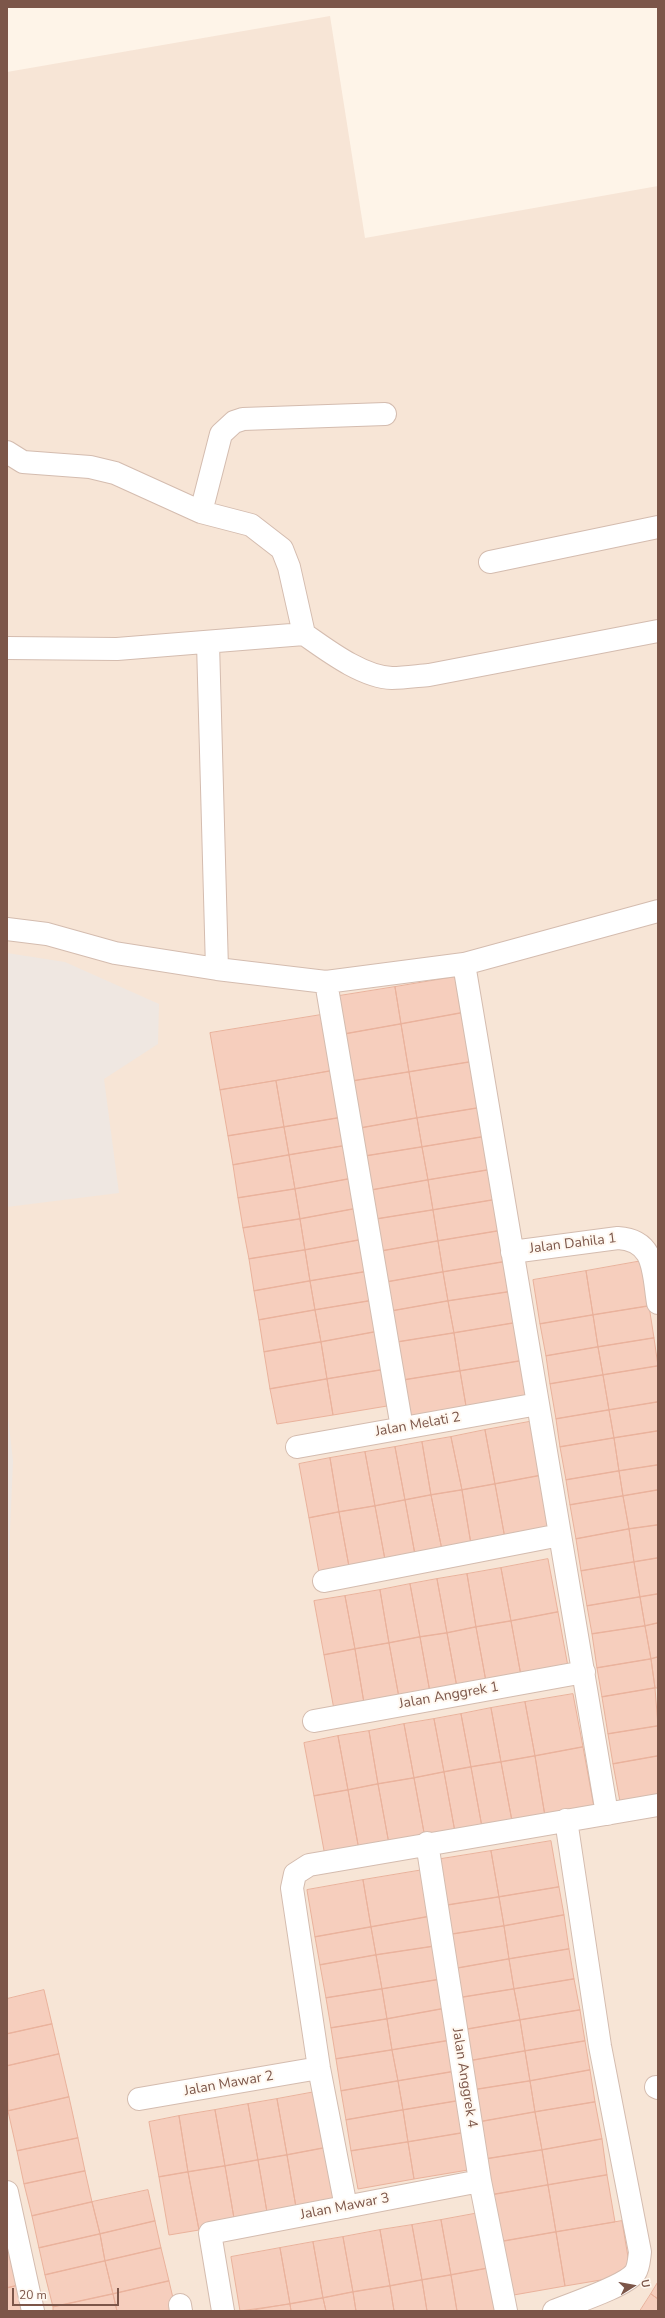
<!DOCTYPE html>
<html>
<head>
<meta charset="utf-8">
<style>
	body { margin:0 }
	#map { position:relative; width:665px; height:2318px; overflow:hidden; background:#fef4e8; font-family:"Nunito Sans",sans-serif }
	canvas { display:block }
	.frame { position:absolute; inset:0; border:8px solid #7c5649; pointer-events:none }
	.north { position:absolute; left:613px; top:2266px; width:40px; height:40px; -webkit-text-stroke:3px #fff8f0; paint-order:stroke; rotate:79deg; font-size:11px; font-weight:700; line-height:16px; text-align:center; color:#7c5649 }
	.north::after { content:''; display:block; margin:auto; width:14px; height:18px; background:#7c5649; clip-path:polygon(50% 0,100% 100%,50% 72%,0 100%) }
	.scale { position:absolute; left:12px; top:2288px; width:107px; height:18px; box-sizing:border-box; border:2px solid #7c5649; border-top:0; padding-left:5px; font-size:12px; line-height:14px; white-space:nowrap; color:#7c5649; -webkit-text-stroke:3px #fff8f0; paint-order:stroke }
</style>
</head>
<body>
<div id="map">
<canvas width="665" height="2318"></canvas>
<div class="frame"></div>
<div class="north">U</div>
<div class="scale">20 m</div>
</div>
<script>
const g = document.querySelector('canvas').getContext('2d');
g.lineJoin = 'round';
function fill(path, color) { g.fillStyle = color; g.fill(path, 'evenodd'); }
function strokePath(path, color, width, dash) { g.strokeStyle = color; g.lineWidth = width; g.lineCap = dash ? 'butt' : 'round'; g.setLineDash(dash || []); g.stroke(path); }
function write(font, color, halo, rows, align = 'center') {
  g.font = font + ' "Nunito Sans",sans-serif'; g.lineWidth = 4; g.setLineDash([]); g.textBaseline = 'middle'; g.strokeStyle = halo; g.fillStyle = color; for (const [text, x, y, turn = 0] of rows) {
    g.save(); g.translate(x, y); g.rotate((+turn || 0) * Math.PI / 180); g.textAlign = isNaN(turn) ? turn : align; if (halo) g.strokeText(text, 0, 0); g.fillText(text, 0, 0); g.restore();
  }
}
fill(new Path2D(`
	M330,16L365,238L658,186V2311H7V72Z`), '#f7e5d6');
fill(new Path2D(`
	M7,953L65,962L159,1004L158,1044L104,1079L119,1193L7,1207Z
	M7,1407L13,1461L7,1603Z`), '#efe7e1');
const building = new Path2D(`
	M455,977L461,1013L401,1024L395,987Z
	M395,987L401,1024L345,1034L339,996Z
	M461,1013L470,1062L409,1072L401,1024Z
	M327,1014L336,1070L220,1090L210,1033Z
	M401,1024L409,1072L353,1081L345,1034Z
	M470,1062L478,1108L417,1118L409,1072Z
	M336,1070L344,1117L284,1127L276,1081Z
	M409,1072L417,1118L361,1128L353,1081Z
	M276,1081L284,1127L228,1136L220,1090Z
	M478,1108L482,1137L422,1147L417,1118Z
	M344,1117L349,1145L289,1155L284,1127Z
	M417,1118L422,1147L366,1156L361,1128Z
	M284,1127L289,1155L233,1165L228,1136Z
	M482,1137L488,1170L428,1180L422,1147Z
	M349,1145L354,1178L295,1189L289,1155Z
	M422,1147L428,1180L372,1190L366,1156Z
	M289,1155L295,1189L238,1198L233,1165Z
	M488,1170L493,1200L433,1210L428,1180Z
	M354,1178L359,1208L300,1219L295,1189Z
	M428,1180L433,1210L377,1219L372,1190Z
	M295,1189L300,1219L243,1228L238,1198Z
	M493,1200L498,1231L438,1241L433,1210Z
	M359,1208L365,1239L305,1250L300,1219Z
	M433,1210L438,1241L382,1251L377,1219Z
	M300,1219L305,1250L249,1259L243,1228Z
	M498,1231L503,1262L443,1272L438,1241Z
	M365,1239L370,1271L310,1281L305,1250Z
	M438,1241L443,1272L387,1282L382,1251Z
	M305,1250L310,1281L254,1291L249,1259Z
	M642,1261L649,1306L593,1315L586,1271Z
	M503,1262L508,1292L448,1301L443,1272Z
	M370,1271L375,1300L315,1310L310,1281Z
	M586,1271L593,1315L540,1324L533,1280Z
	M443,1272L448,1301L392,1311L387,1282Z
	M310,1281L315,1310L259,1320L254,1291Z
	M508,1292L514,1323L454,1333L448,1301Z
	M375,1300L380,1331L321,1342L315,1310Z
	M448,1301L454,1333L398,1342L392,1311Z
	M649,1306L654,1338L598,1347L593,1315Z
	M315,1310L321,1342L264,1352L259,1320Z
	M593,1315L598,1347L546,1356L540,1324Z
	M514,1323L520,1361L460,1371L454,1333Z
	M380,1331L387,1369L327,1379L321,1342Z
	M454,1333L460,1371L404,1380L398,1342Z
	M654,1338L658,1366L603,1375L598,1347Z
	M321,1342L327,1379L270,1389L264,1352Z
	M598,1347L603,1375L550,1384L546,1356Z
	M520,1361L526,1396L466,1406L460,1371Z
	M658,1366V1402L609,1410L603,1375Z
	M387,1369L393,1405L333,1415L327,1379Z
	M460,1371L466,1406L410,1416L404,1380Z
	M603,1375L609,1410L556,1419L550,1384Z
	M327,1379L333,1415L277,1424L270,1389Z
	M658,1402V1431L614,1438L609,1410Z
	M609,1410L614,1438L560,1447L556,1419Z
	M534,1421L543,1475L495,1484L485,1430Z
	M485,1430L495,1484L462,1490L451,1437Z
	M658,1431V1465L619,1471L614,1438Z
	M451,1437L462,1490L431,1495L422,1442Z
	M614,1438L619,1471L566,1480L560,1447Z
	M422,1442L431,1495L405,1500L395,1447Z
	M395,1447L405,1500L375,1506L365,1452Z
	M365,1452L375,1506L339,1512L330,1458Z
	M330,1458L339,1512L309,1518L299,1464Z
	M658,1465V1490L623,1496L619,1471Z
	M619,1471L623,1496L570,1505L566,1480Z
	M543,1475L555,1535L506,1544L495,1484Z
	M495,1484L506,1544L472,1550L462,1490Z
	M462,1490L472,1550L443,1555L431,1495Z
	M658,1490V1525L629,1529L623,1496Z
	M431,1495L443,1555L416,1560L405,1500Z
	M623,1496L629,1529L576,1539L570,1505Z
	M405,1500L416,1560L386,1565L375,1506Z
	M375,1506L386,1565L350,1572L339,1512Z
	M339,1512L350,1572L320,1578L309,1518Z
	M658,1525V1558L634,1562L629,1529Z
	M629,1529L634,1562L581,1571L576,1539Z
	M658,1558V1594L640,1597L634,1562Z
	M548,1559L558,1612L511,1621L501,1568Z
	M634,1562L640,1597L587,1606L581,1571Z
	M501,1568L511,1621L476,1627L467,1574Z
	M467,1574L476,1627L447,1633L437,1579Z
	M437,1579L447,1633L420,1637L410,1584Z
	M410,1584L420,1637L389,1643L380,1590Z
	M380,1590L389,1643L355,1649L345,1596Z
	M658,1594V1623L645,1626L640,1597Z
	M345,1596L355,1649L324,1655L314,1601Z
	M640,1597L645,1626L592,1634L587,1606Z
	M558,1612L569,1672L522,1681L511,1621Z
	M511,1621L522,1681L487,1687L476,1627Z
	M658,1623V1657L651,1659L645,1626Z
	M645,1626L651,1659L597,1668L592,1634Z
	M476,1627L487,1687L458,1693L447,1633Z
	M447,1633L458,1693L431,1698L420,1637Z
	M420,1637L431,1698L400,1703L389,1643Z
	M389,1643L400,1703L365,1709L355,1649Z
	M355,1649L365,1709L335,1715L324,1655Z
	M658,1657V1688H655L651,1659Z
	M651,1659L655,1688L602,1697L597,1668Z
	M655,1688L658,1726L608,1734L602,1697Z
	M573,1694L583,1747L535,1756L525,1702Z
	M525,1702L535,1756L501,1762L491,1708Z
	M491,1708L501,1762L471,1767L461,1714Z
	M461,1714L471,1767L444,1772L434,1719Z
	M434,1719L444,1772L414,1778L404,1724Z
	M404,1724L414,1778L378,1784L369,1731Z
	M658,1726V1756L613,1764L608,1734Z
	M369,1731L378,1784L348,1790L338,1736Z
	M338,1736L348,1790L314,1796L304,1743Z
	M583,1747L594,1807L545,1816L535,1756Z
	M535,1756L545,1816L512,1821L501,1762Z
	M658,1756V1800L621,1807L613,1764Z
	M501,1762L512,1821L482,1827L471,1767Z
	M471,1767L482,1827L455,1832L444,1772Z
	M444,1772L455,1832L425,1838L414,1778Z
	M414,1778L425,1838L389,1844L378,1784Z
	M378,1784L389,1844L359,1850L348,1790Z
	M348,1790L359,1850L325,1856L314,1796Z
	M551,1841L559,1887L499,1897L491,1851Z
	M491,1851L499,1897L442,1906L435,1860Z
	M423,1870L432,1916L371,1927L363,1880Z
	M363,1880L371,1927L315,1937L307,1890Z
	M559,1887L564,1915L504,1926L499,1897Z
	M499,1897L504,1926L447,1935L442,1906Z
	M564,1915L569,1949L509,1959L504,1926Z
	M432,1916L436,1946L376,1955L371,1927Z
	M504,1926L509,1959L453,1969L447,1935Z
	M371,1927L376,1955L320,1965L315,1937Z
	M436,1946L442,1979L382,1989L376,1955Z
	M569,1949L574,1979L514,1989L509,1959Z
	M376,1955L382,1989L326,1998L320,1965Z
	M509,1959L514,1989L458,1998L453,1969Z
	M442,1979L447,2008L387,2019L382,1989Z
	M574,1979L580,2010L520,2020L514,1989Z
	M382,1989L387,2019L331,2028L326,1998Z
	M514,1989L520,2020L463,2030L458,1998Z
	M44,1990L52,2024L7,2034V1999Z
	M447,2008L452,2040L392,2050L387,2019Z
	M580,2010L585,2041L525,2051L520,2020Z
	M387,2019L392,2050L336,2059L331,2028Z
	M520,2020L525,2051L469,2061L463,2030Z
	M52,2024L59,2054L7,2066V2034Z
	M452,2040L457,2071L398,2081L392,2050Z
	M585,2041L590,2070L530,2081L525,2051Z
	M392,2050L398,2081L341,2091L336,2059Z
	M525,2051L530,2081L473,2090L469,2061Z
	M59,2054L69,2097L8,2111L7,2066Z
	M590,2070L595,2102L535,2112L530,2081Z
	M457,2071L463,2100L403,2110L398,2081Z
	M398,2081L403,2110L346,2120L341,2091Z
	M530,2081L535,2112L479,2122L473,2090Z
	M315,2092L324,2148L287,2155L277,2099Z
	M69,2097L78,2138L17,2151L8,2111Z
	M277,2099L287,2155L258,2160L248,2104Z
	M463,2100L468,2132L408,2142L403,2110Z
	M595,2102L602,2139L542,2150L535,2112Z
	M248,2104L258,2160L225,2166L215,2110Z
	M215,2110L225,2166L188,2172L179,2116Z
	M403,2110L408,2142L351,2151L346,2120Z
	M535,2112L542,2150L486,2159L479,2122Z
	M179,2116L188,2172L159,2177L149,2122Z
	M468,2132L474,2169L414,2179L408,2142Z
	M78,2138L85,2171L24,2184L17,2151Z
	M602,2139L607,2175L548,2185L542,2150Z
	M408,2142L414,2179L358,2189L351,2151Z
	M324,2148L335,2206L297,2213L287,2155Z
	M542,2150L548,2185L491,2195L486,2159Z
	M287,2155L297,2213L268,2218L258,2160Z
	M258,2160L268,2218L235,2224L225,2166Z
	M225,2166L235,2224L199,2230L188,2172Z
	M85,2171L92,2202L32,2216L24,2184Z
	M188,2172L199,2230L169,2235L159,2177Z
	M607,2175L615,2222L556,2232L548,2185Z
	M548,2185L556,2232L499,2242L491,2195Z
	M148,2190L155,2221L100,2234L92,2202Z
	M92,2202L100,2234L39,2248L32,2216Z
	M479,2213L489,2268L451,2275L441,2220Z
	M441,2220L451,2275L422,2280L412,2225Z
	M155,2221L161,2248L105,2261L100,2234Z
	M622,2221L631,2275L565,2286L556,2232Z
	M412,2225L422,2280L390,2286L380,2230Z
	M380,2230L390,2286L353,2292L343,2237Z
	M556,2232L565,2286L508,2296L499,2242Z
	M100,2234L105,2261L45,2275L39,2248Z
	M343,2237L353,2292L323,2298L313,2242Z
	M313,2242L323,2298L290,2304L280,2248Z
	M15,2243L24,2284L7,2288V2245Z
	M161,2248L169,2281L113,2294L105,2261Z
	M280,2248L290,2304L240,2311L231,2257Z
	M105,2261L113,2294L53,2307L45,2275Z
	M489,2268L497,2311H457L451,2275Z
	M451,2275L457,2311H427L422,2280Z
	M422,2280L427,2311H394L390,2286Z
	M169,2281L176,2311H117L113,2294Z
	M658,2282V2299L651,2294Z
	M24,2284L30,2311H7V2288Z
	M390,2286L394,2311H356L353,2292Z
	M353,2292L356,2311H326L323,2298Z
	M113,2294L117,2311H53V2307Z
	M651,2294L658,2299V2311H640Z
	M323,2298L326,2311H291L290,2304Z
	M290,2304L291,2311H248Z`);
fill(building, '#f6cebd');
strokePath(building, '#eab29c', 1);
const minor = new Path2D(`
	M7,452L23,462L90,467L115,473L201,512L251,525L282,549L289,567L304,634
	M201,512L221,434L234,422L243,419L385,414
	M490,562L658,527
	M208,643L217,969
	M7,648L117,649L304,634C327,650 362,677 392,678C404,678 417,676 429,675L658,631
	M7,929L47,934L115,953L217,969L326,982L464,964L658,911
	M464,964L607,1814
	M326,982L402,1428
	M512,1252L618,1238C656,1240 653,1273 658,1303
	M297,1447L538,1404
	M324,1581L560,1535
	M314,1721L584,1672
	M427,1843L480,2181L506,2311
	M656,2087L658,2088
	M139,2099L319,2068
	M7,2192L33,2311
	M346,2207L319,2068L292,1888L295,1874L309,1865L658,1805
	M180,2305L181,2311
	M223,2311L210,2233L480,2181
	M554,2311C573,2303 624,2287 635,2273C639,2267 639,2259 640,2252L600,2046L566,1820`);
strokePath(minor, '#d4bcaf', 24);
strokePath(minor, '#fff', 22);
write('14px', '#7c5649', '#fff8f0', [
	["Jalan Dahila 1",573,1244,-7],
	["Jalan Melati 2",418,1425,-10],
	["Jalan Anggrek 1",449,1696,-10],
	["Jalan Anggrek 4",464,2078,81],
	["Jalan Mawar 2",229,2084,-10],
	["Jalan Mawar 3",345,2207,-11]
]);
</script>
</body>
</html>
